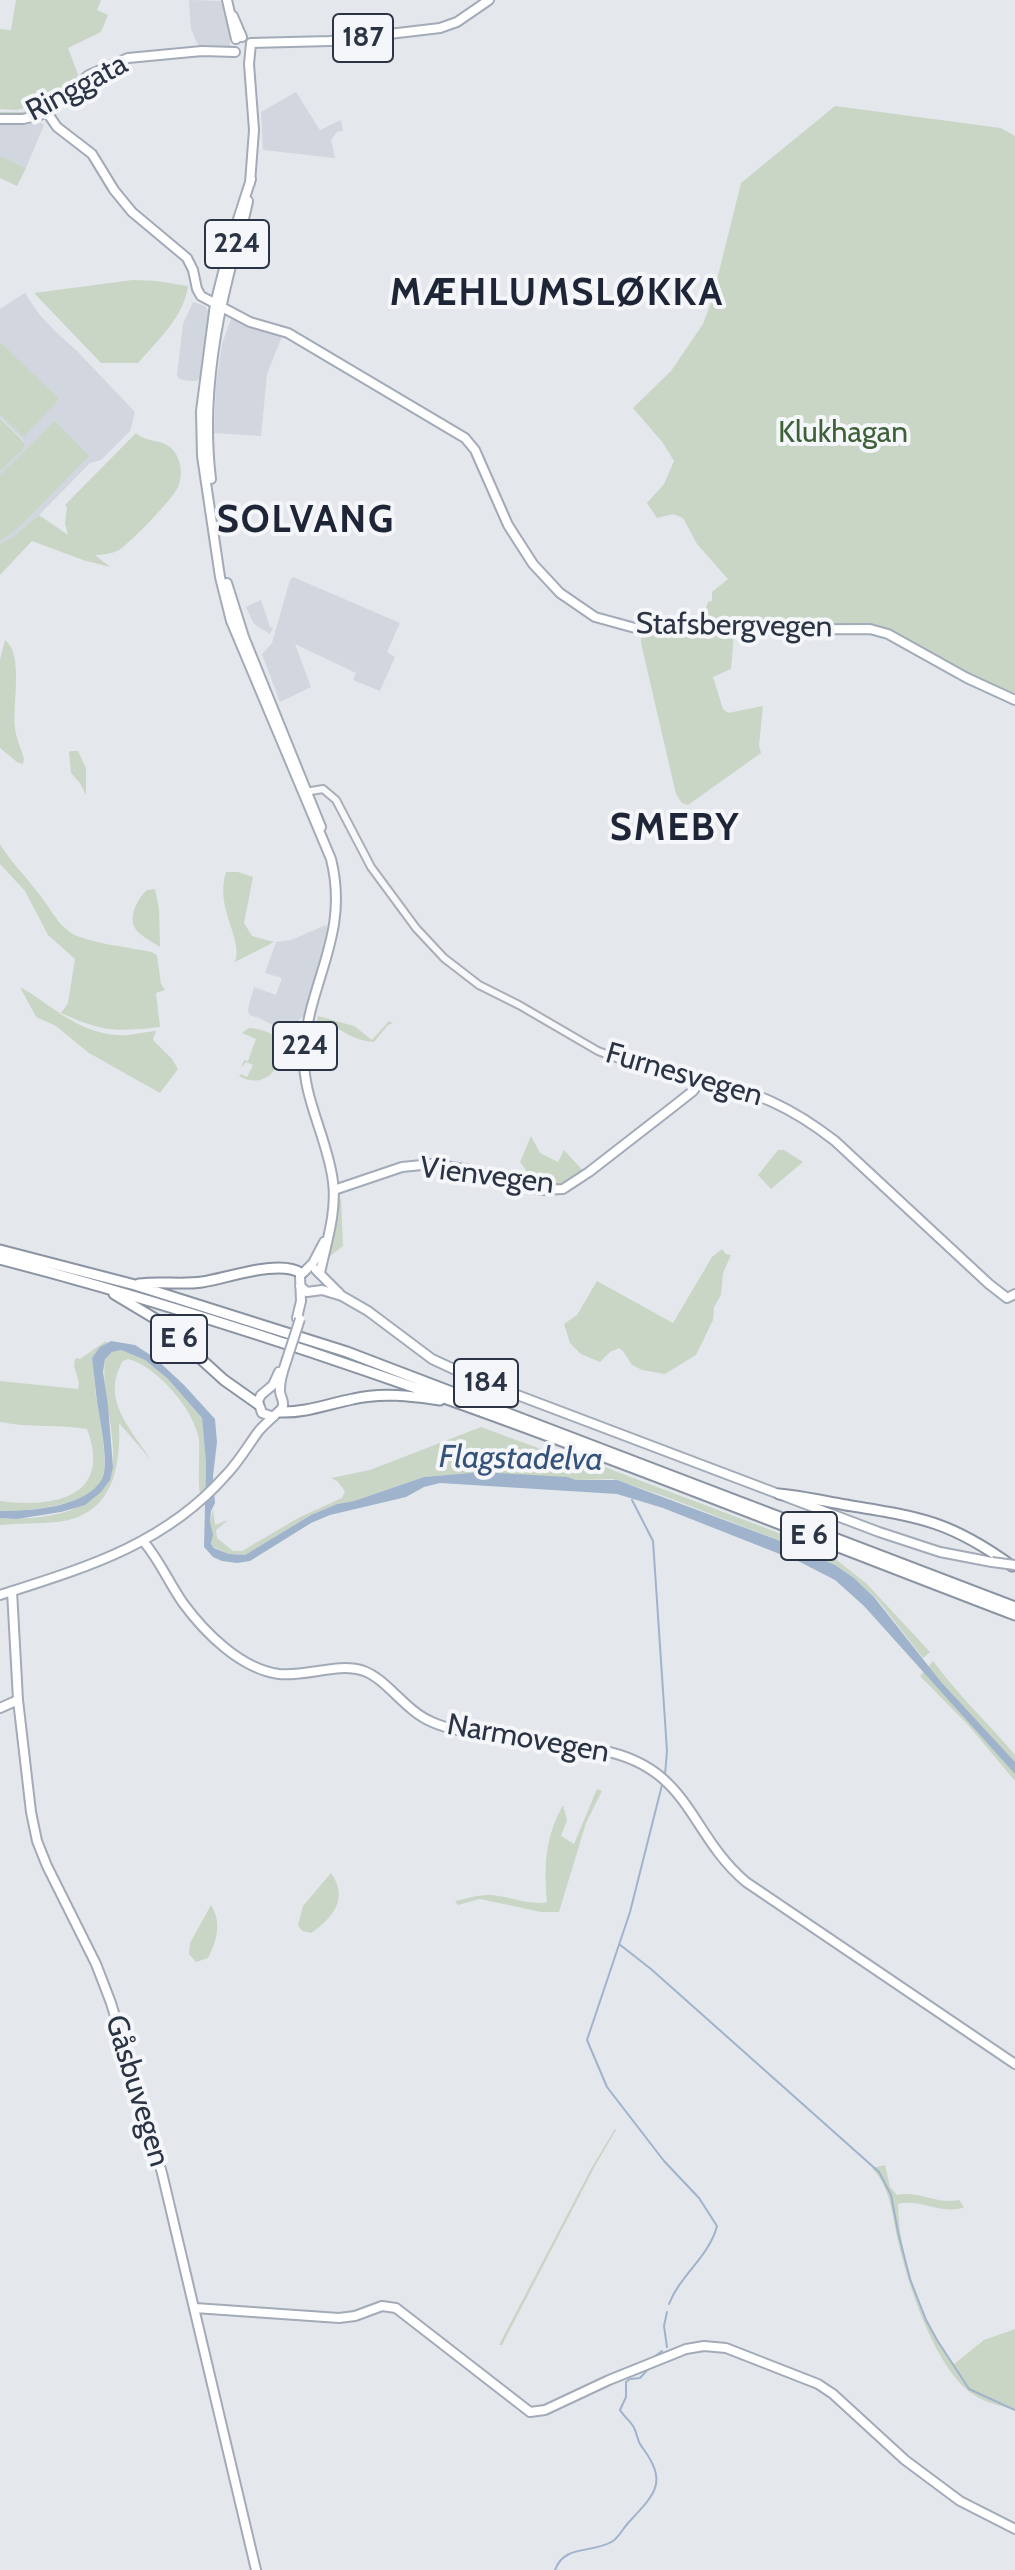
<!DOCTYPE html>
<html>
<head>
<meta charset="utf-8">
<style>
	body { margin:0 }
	canvas { display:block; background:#e4e7ec }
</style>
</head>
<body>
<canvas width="1015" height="2570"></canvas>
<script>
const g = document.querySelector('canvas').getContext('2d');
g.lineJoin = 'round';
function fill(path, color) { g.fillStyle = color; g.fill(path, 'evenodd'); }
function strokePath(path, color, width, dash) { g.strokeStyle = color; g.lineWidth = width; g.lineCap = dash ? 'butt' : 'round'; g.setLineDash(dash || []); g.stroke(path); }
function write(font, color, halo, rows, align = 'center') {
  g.font = font + ' Cabin,sans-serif'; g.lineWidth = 8; g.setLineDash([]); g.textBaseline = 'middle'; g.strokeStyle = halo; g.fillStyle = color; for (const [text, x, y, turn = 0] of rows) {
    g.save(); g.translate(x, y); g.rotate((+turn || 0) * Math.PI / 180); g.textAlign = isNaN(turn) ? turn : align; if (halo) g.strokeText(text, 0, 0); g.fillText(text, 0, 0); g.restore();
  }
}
fill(new Path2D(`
	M189,0L221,1L230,35V53L203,56L191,29Z
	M296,92L320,130L341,120L343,131L337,132L331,140L335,158L263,150L261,112Z
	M40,122L44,125L26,168L0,156V123Z
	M25,293L39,314L56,332L77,351L135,412L130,431L101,460L90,463L39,515L11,538L0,544V471L23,448L24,441L0,417V309Z
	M193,302L205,306L209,313V327L202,374L197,381H189L179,379L177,376L183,324Z
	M231,319L250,326L280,334L281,339L267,374L261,436L214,433L216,385L222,344Z
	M293,577L400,623L387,652L395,657L380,691L353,680L356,673L295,644L311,687L280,702L262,654L272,643L290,580Z
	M261,600L270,627L273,628L270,634L254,624L246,607Z
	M326,925L327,928L322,953L306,1016L302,1017L295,1024L291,1034L259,1018L249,1015L248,1009L254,987L276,995L282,978L265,973L276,942L291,940Z`), '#d2d6de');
fill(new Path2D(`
	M16,0H101L97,10L108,15L101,32L68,48L79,77L44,109L27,116H0V112H23L37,105L16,110L0,109V29L11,30Z
	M835,106L1001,128L1015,136V697L970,677L887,631L698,628L691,619L694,617L697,621L706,616L705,611L708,602L712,601V592L728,579L697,544L683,518L673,514L657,518L647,503L664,484L674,461L663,443L633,408L671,371L703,324L712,300L741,183Z
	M0,156L26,168L17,186L0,178Z
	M133,280L157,281L188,286C184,317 157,341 138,363H101L34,293Z
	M0,342L59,399L24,437L0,414Z
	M0,418L24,442V448L0,471Z
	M55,421L89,456L17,529L0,541V475Z
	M136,433C148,445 167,436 177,456C182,466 182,477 178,487C173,499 130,543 119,550C111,554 103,555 95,555L110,567L83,560L32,541L0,575V544L11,538L39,515L68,535L65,524L67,507L65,505Z
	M645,631L734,633L731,669L713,677L723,709L728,713L763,706L759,745L761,753L688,805L682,803L676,794L641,643V637Z
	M5,640C24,654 12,705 15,728C16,738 21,748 24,759L23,764L17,762L0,748V660Z
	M71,751H78L86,768V795L80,783L71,773L69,752Z
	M0,844C10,861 23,873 35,889C49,904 57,927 77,936C100,945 128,947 152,952L157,955L161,984L165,990L156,993L160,1027C115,1032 103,1032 61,1013L68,1003L75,959L48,935L25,891L0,864Z
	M226,872H238L253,877L244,923L252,936L274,942L235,962C244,939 214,908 226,872Z
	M155,889L159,909L160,947C153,942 137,935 134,926C129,914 139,897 147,890Z
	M20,987C52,1005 76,1032 117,1035C130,1036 143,1032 156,1031L153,1040L172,1059L178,1069L160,1093L89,1053L56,1026L36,1017Z
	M318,1016L354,1026L372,1040L389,1021L393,1023L388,1025L374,1042C356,1041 346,1033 332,1025L325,1030L321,1024L317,1023Z
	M249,1028C256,1028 275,1033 280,1040C281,1041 280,1049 280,1052C279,1075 260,1088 239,1076L241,1074L247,1077L253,1065L246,1062L241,1068L244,1060L248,1061L256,1039L242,1033Z
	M531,1136L540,1153L558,1162L564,1150L585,1173C559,1192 551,1189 521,1183V1177L526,1170L520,1162Z
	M778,1150H784L803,1162L771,1189L758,1175Z
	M341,1198L343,1246L326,1259L337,1203Z
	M722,1249L726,1254L731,1255L723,1273L721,1295L714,1307L713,1320L696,1355L665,1374L642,1370L632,1365L623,1351L619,1348L610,1352L600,1362L581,1354L570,1343L564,1324L577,1315L597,1281L673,1323L712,1257Z
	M106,1341L107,1343L101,1347L92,1358C95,1372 94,1388 97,1402C100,1419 108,1462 103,1477C93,1507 26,1511 0,1511V1501C53,1508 113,1498 87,1429C58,1424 29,1428 0,1422V1381L78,1389C82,1377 70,1370 76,1358L80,1359Z
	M121,1350L145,1360L168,1379L202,1418L206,1463L205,1492L201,1496C197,1488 200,1454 199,1440C195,1411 157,1366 128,1359L123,1361C100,1399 131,1429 151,1460L119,1423C121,1469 112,1516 57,1522C38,1524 19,1523 0,1525V1518C27,1520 69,1517 90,1499C97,1493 103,1491 108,1482C123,1455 100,1392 105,1359L112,1352Z
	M481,1427L587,1466H602L620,1473L824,1550L866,1583L930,1652L923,1658L877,1599L854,1578L835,1565L791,1545L664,1496L613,1479L576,1480L481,1472L424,1477L354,1501L337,1504L311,1515L245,1555L229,1554L212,1546L210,1522L213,1509L215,1525L228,1520L216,1530L217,1538L233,1551H242L300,1517L342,1498L345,1491L337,1481L331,1478L370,1470Z
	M933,1661C958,1695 988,1723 1015,1755V1781L969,1726L920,1676Z
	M597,1789L602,1791L586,1823L559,1912H541L480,1899L458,1905L455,1901C465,1899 477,1895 488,1895C507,1895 530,1906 547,1902C544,1866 545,1837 563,1805L567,1820L561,1836L574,1844Z
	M331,1873C349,1898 333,1918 311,1933L302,1931L298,1925L303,1906Z
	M211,1905C222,1923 217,1940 208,1958L196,1962L189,1954L190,1943Z
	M615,2129L616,2130L595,2166L502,2345H499L592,2167Z
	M885,2165L890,2187L897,2195C918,2190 938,2205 959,2200L964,2207C944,2216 920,2198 898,2204C899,2261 922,2318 953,2365L984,2340L1015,2329V2410C1002,2406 986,2403 974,2395C935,2370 907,2282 897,2237C892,2212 890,2187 872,2168Z`), '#c9d6c5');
fill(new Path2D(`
	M111,1341L135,1345L155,1358L184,1385L215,1419L217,1442L213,1476L215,1503L211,1511L210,1522L213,1535L211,1544L214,1548L229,1554L245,1555L311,1515L337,1504L354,1501L424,1477L481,1472L567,1477L576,1480H617L791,1545L835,1565L854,1578L874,1597L941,1682L1015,1762V1774L864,1606L835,1580L800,1562L663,1508L617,1494L440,1483L424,1487L406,1497L330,1515L311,1523L250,1561L237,1563L222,1561L213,1557L204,1547L206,1463L202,1418L168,1379L145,1360L121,1350L112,1352L105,1359L103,1372L108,1405L113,1467L110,1480L101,1492L85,1505L61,1512L17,1519L0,1518V1511C29,1511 86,1508 102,1479C110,1465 99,1417 97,1401C95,1387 94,1372 92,1358L100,1347Z`), '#9fb4cc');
strokePath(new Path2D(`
	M632,1500L653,1541L667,1751L665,1775
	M662,1785L630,1912L587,2040L607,2087L664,2161L699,2198L717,2226C709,2257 680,2275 669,2304
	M619,1944L651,1969L879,2172L891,2195L898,2232L910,2279L926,2320L937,2340L969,2389L1015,2410
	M667,2347L664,2326L667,2312
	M654,2357L662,2351
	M555,2570C564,2544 593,2554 613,2541C619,2537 624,2527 629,2522C656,2493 668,2482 642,2447C637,2441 638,2437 635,2430C633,2423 624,2417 620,2410L626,2397V2382L630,2379L640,2378L650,2367`), '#9fb4cc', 2);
const minor = new Path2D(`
	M305,792L323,789L336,800L371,867L416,928L444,958L479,985L519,1005L598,1051L619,1059L702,1079`);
const major = new Path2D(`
	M227,0L236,39
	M233,16L242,37
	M251,43L330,41L440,28L457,22L489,0
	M46,111L57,127L92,154L114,190L132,212L187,258L193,270L197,289L201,296L250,322L288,333L465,438L475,450L508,525L533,564L560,593L595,617L635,628L663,630L870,629L888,634L967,678L1015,700
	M0,119H23L40,115L89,75L128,58L202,51L235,52
	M251,179L231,241L215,304L201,411L202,456L220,577L231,621L331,859C350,935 309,980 304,1051C301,1096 328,1138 333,1182C337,1212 326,1244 320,1273
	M250,183L254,130L249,64L251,43
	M211,479C203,413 212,342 228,278C234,252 243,227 248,201
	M227,583L244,637L321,827
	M334,1190L402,1167L432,1164L470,1170L541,1190L563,1189L589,1172L674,1106L693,1091L702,1079C758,1093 790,1106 835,1141L989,1284L1007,1298L1015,1294
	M316,1270L340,1294
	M300,1286L307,1292L322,1290L342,1296L368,1311L432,1359L475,1379L879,1532L940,1552L992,1562
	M297,1318L301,1301L300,1276L313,1263L324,1242
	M271,1416L262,1413L258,1401L261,1395L273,1385L279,1372
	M144,1542C160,1561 169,1583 183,1603C205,1633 241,1669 279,1674C307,1677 338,1662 364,1671C388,1680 404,1710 432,1722C452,1731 475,1733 497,1736C531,1740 566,1744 600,1750C691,1767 688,1833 746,1882L1015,2064
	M12,1591L18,1700L31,1812L37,1841L47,1866L96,1964L111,2003L162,2173L256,2570
	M0,1595C84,1568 164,1545 225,1476C238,1463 247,1447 258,1432C263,1425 282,1410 283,1406C284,1399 279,1395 280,1389C280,1378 284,1368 287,1359
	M0,1708L18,1700
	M195,2308L339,2318L355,2316L382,2306L396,2308L530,2412L545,2410L609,2380L686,2349L704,2346L726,2348L818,2384L833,2394L905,2460L960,2501L1015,2529`);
const highway = new Path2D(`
	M0,1250L135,1285L347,1352L1015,1607
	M0,1259C348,1349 680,1487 1015,1615
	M139,1284C160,1281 181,1285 202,1282C228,1278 279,1259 301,1273
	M114,1294L159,1321L224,1380L258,1404
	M280,1412C305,1413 328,1404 353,1399C382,1392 411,1396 440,1400
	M779,1494C801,1496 823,1501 846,1505C920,1517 950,1521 1012,1566`);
strokePath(minor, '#a9aeb7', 10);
strokePath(major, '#a3abb8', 12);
strokePath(highway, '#8b94a3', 13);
strokePath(minor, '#f7f8fa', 6);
strokePath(major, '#fff', 8);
strokePath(highway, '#fff', 9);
const majorBridge = new Path2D(`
	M287,1359L300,1319
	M992,1562L1015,1565`);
strokePath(majorBridge, '#a3abb8', 12, []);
strokePath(majorBridge, '#fff', 8);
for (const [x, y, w] of [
	[363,38,60],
	[237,244,64],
	[305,1046,64],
	[179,1339,56],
	[486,1383,64],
	[809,1536,56]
]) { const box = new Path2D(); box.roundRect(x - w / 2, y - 24, w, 48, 6); g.fillStyle = '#f4f6f9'; g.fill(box); strokePath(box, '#2b3445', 2); }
write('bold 28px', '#2b3445', null, [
	["187",363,38],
	["224",237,244],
	["224",305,1046],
	["E 6",179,1339],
	["184",486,1383],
	["E 6",809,1536]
]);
write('30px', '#2b3445', '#f4f6f9', [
	["Ringgata",77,88,-28],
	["Stafsbergvegen",734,626,1],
	["Furnesvegen",684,1075,16],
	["Vienvegen",487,1176,7],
	["Narmovegen",528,1739,10],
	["Gåsbuvegen",137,2091,73]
]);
write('30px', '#3f6138', '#f4f6f9', [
	["Klukhagan",843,433]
]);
write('italic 32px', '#34527a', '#f4f6f9', [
	["Flagstadelva",521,1459,1]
]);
g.letterSpacing = '2px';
write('bold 38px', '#1d2536', '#f4f6f9', [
	["MÆHLUMSLØKKA",557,294],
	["SOLVANG",306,521],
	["SMEBY",675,829]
]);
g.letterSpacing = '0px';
</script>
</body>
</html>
